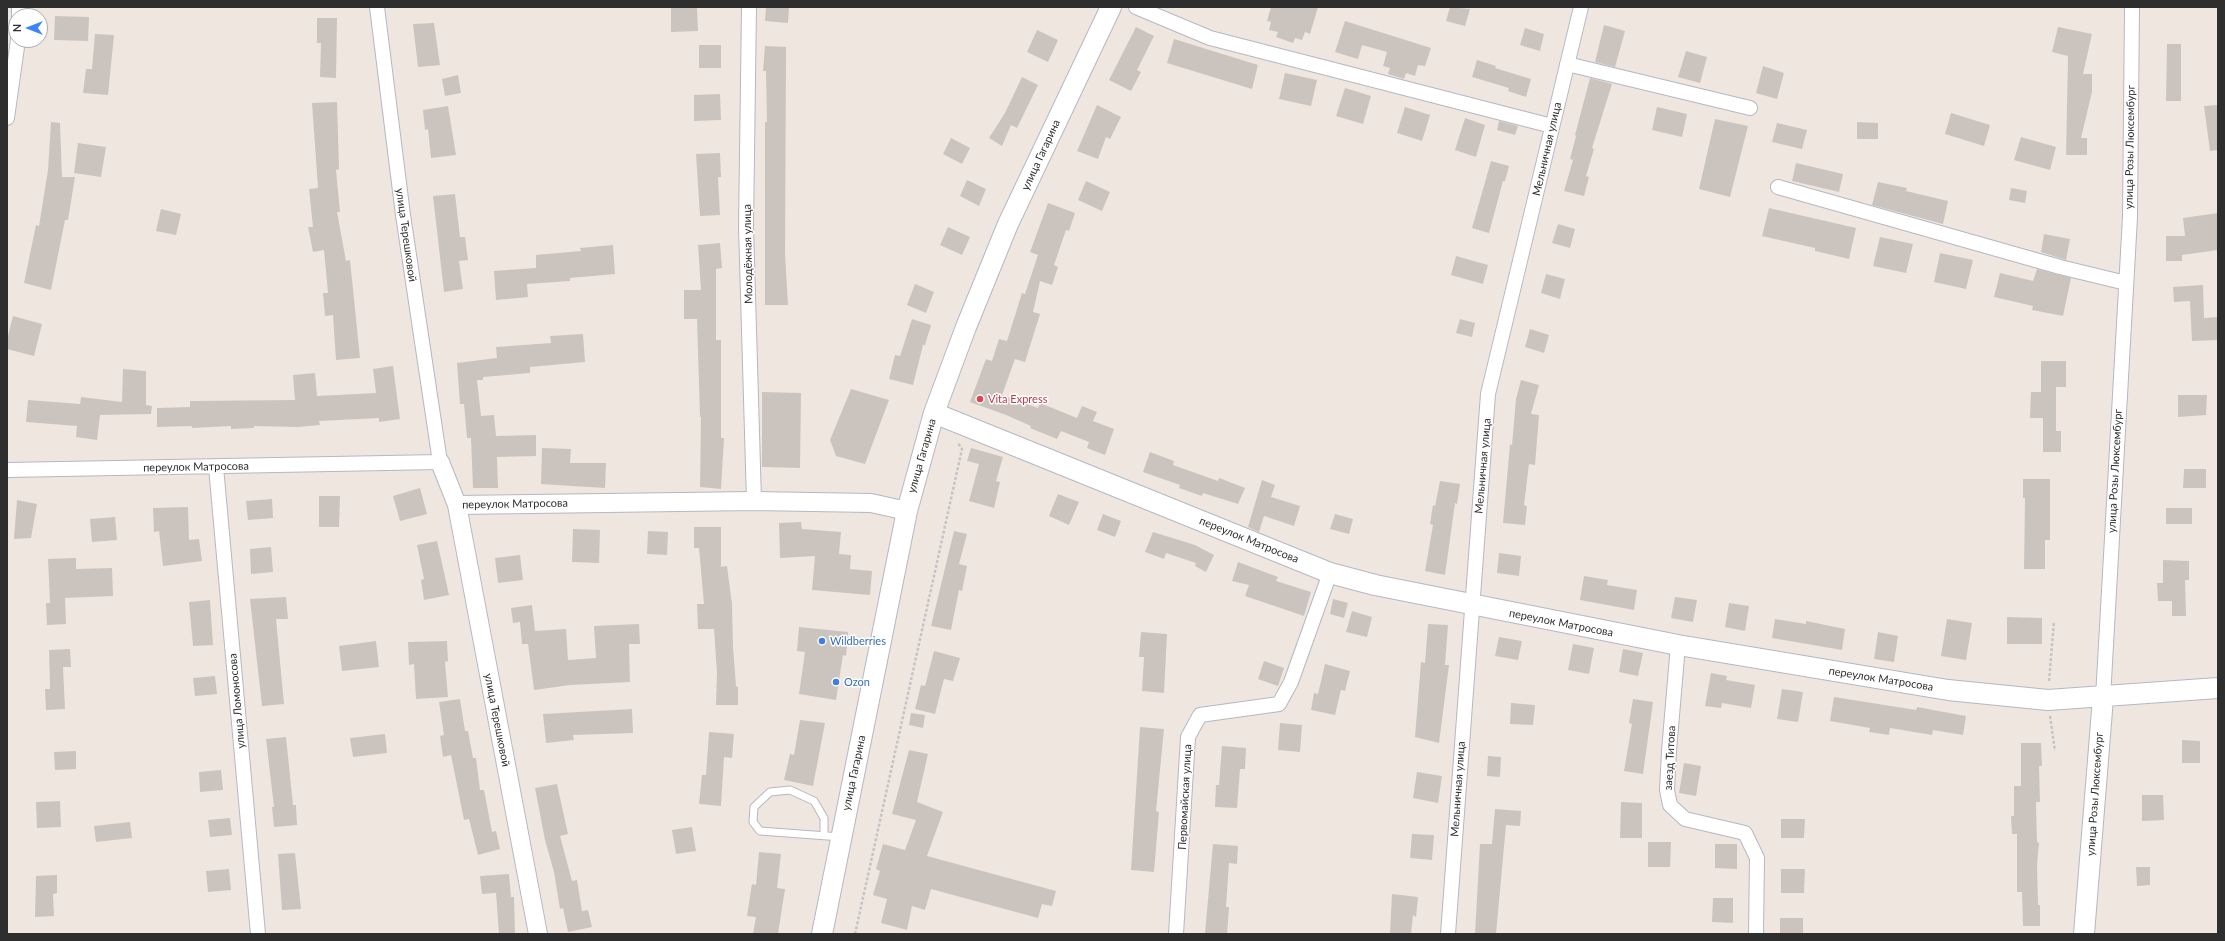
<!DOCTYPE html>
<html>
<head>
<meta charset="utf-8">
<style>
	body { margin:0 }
	#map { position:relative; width:2225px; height:941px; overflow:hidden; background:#f0e6e0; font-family:Lato,sans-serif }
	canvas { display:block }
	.frame { position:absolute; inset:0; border:8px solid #2e2e2e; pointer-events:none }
	.north { position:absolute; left:8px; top:8px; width:40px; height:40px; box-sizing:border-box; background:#fff; border:1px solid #ababab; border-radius:50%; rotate:270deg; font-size:11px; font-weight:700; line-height:16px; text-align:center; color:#2e2e2e }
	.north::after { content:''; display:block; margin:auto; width:14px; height:18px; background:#3e84ff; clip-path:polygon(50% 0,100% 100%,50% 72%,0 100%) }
</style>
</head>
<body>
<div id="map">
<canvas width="2225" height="941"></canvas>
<div class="frame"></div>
<div class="north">N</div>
</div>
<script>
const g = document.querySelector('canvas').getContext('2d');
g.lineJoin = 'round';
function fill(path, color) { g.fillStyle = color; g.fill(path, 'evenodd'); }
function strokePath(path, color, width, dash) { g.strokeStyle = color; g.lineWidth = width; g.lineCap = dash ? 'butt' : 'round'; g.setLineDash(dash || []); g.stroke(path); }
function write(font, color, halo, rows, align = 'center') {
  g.font = font + ' Lato,sans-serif'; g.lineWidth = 3; g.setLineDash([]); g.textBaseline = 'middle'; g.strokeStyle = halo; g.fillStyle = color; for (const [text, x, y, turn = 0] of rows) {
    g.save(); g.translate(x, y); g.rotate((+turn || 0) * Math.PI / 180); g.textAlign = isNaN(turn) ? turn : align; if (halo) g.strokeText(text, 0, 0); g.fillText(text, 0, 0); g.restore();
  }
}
fill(new Path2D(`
	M766,7H789L788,23L765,21Z
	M1271,7H1318L1310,34L1305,32L1302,40L1295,38L1293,43L1276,37L1278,32L1269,30L1271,22L1267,21Z
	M1450,7L1470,9L1465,26L1446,21Z
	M671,8H697L698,31L671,32Z
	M55,16L89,17L88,41L54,40Z
	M317,18H337L336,78L320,77L321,43H317Z
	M1345,21L1431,48L1425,66L1418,65L1415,76L1406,73L1404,79L1388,74L1390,68L1383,66L1387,52L1362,45L1358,59L1335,52Z
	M434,23L440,65L418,67L413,24Z
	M1604,25L1625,31L1615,67L1595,62Z
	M1136,27L1154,36L1137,70L1141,72L1131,91L1109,80Z
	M2058,27L2092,34L2083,74H2092V92L2081,138H2087V155H2066L2068,56L2052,52Z
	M1525,28L1544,34L1540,51L1520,45Z
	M1037,30L1058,40L1048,62L1027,52Z
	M95,34L114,35L108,95L83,93L86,69H92Z
	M1174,39L1258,65L1252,89L1167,63Z
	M2167,44H2181V101H2166Z
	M699,45H721V68H699Z
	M765,46L786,47L785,254L788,305H765V122H767L766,71H763Z
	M1686,51L1707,57L1700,83L1678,77Z
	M1477,60L1496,66L1495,68L1531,79L1526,97L1508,91L1509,88L1472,77Z
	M1763,66L1784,73L1777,99L1756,93Z
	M1285,73L1317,80L1311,106L1279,99Z
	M458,75L461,93L445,96L442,79Z
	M1022,77L1038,85L1017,128L1011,125L1002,146L989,138L1005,113Z
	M1590,78L1612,84L1592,148L1594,149L1586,176L1589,177L1584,196L1564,191L1573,160L1570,159L1576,136L1575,135Z
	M1345,88L1371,96L1363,124L1336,116Z
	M720,94L721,120L694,121V95Z
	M337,102L339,169L336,170L340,212H337L346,261L350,260L360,358L336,360L333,315L325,316L323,293H328L324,250L313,252L308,227H313L309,189L318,188L312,103Z
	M1097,105L1121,117L1110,139L1106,137L1098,159L1077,151Z
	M2218,105V150L2210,151L2204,106Z
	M448,106L456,155L431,158L428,129L425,130L423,110Z
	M1405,107L1430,115L1422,141L1397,133Z
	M1657,107L1687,114L1682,137L1652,130Z
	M1951,113L1990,125L1984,146L1945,134Z
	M1465,118L1485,125L1476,157L1455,150Z
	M1715,119L1748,126L1730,197L1699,189Z
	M1499,121L1518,126L1515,135L1497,130Z
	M51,122L60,123L62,177H75L68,220H65L51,290L24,283L36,225L39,226L48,170Z
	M1857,122L1878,123V139H1857Z
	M1777,123L1807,130L1802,149L1772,142Z
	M2021,137L2056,147L2050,170L2014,160Z
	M951,138L970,148L962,164L943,154Z
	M78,143L106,147L101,177L74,173Z
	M720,153L721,177H718L720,215L700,216L696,154Z
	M1491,161L1509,166L1505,181H1503L1489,233L1472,228Z
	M1796,163L1843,174L1839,192L1792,181Z
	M967,180L986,189L979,206L960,196Z
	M1086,181L1110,192L1102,211L1078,200Z
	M1878,182L1907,188L1906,191L1948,201L1943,224L1872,205Z
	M2011,188L2027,191L2025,203L2009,200Z
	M455,194L460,237H465L468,260L459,261L463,289L444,292L433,196Z
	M1048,203L1075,213L1069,231L1066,230L1054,265L1058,267L1052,285L1040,281L1033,312L1040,314L1025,362L1015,359L1002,395L1038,408L1040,403L1077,418L1082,406L1097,412L1093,421L1114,429L1105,455L1087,448L1089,442L1061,431L1057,439L1030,428L1031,426L1006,415L970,402L986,359L992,361L999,339L1007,341L1022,293L1025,294L1038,255L1030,252Z
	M1769,208L1856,228L1849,259L1815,251V248L1762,236Z
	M161,209L181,214L176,235L156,231Z
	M2218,213V250L2182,255V261H2166V236H2185L2183,218Z
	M1558,224L1575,229L1570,248L1552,243Z
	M948,227L970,237L962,255L940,245Z
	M2044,234L2070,239L2066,260L2041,252Z
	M1880,237L1913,244L1906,273L1873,266Z
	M720,243L722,268L716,269V340H721V438H724L721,489L700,487L701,417H700L697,319H684V290H701L698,245Z
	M613,245L615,274L570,278V281L527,284L528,297L496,300L494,271L536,268V255L581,251L580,248Z
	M1940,253L1973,260L1966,289L1934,282Z
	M1456,256L1488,265L1483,284L1451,275Z
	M2037,269L2071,278L2063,316L2032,310L2033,306L1994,297L2000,273L2033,281Z
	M1546,274L1565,279L1560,299L1541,293Z
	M915,284L934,292L926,313L907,305Z
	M2203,285L2204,318L2218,317V340L2192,341L2190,301L2174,302L2173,287Z
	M13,316L42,324L34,356L7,349V340Z
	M912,319L931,325L925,345H923L913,385L889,379L895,355L900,356Z
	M1460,319L1475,323L1472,337L1456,333Z
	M1530,329L1549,335L1544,353L1525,347Z
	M583,334L585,362L530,367V373L483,377V380H477L481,416L494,415L496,436L536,435V456L497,457L498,488H473L471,438H467L464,404H460L457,363L497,358L496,347L551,343L550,336Z
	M2041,361H2066V387H2056V431H2061V452H2043V418H2030L2031,392H2041Z
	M393,366L400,419L379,422V418L319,421L320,425L298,427L254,426V428L231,429V426L192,428V426L157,427V408L190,407V401L295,400L293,375L315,373L317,396L376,393L373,369Z
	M123,369L146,371V405L152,406L151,414L100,415L97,440L76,437L77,426L26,422L28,400L80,404L81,397L122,402Z
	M1521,380L1539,385L1531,414L1539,415L1535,465L1529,464L1524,505L1527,506L1525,525L1503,523L1510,444L1512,445L1516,399Z
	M851,389L889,400L865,464L836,456L830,440Z
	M762,392L801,393L800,468L762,467Z
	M2178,395H2207L2206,415L2178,417Z
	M542,448L571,449L570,463H606L605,488L541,484Z
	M971,448L1003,457L996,481L1000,482L994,508L969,501L979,464L967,461Z
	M1150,452L1174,461L1173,465L1218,481L1219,478L1245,488L1238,504L1203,493L1202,496L1179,488L1180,485L1143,472Z
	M2184,469H2206V488H2183Z
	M2023,479H2050V540H2045V569H2024L2025,498H2023Z
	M1262,480L1275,485L1271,497L1300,506L1294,526L1264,516L1259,532L1248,527Z
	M1440,481L1460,484L1457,504L1455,503L1445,575L1425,571L1433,525L1430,524L1433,505L1435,506Z
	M420,488L427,514L400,521L393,496Z
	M1058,494L1079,502L1069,525L1049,516Z
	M319,496H340L339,527H319Z
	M272,499L273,518L248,520L246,501Z
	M17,500L37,504L31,538L14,539Z
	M188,507L189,540L199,539L202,561L163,566L159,531L154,532L153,508Z
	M2166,508H2192V524H2166Z
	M1103,514L1121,521L1115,537L1097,530Z
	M1335,514L1353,519L1349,534L1330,529Z
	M115,517L117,540L92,542L90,519Z
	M801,522L802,529L841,532L839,554L851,555L850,569L872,571L870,595L812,590L815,556L780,558L779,523Z
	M694,527H721V567L727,566L732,604L733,647L736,686L738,687V705H716L717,673L714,629H698L697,604H704L699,548H694Z
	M573,529L600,530L599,563L572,562Z
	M648,531L668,532L667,555L647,554Z
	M954,531L967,534L959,564L967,566L962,591L959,590L951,630L931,626Z
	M1153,532L1195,545L1214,555L1206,572L1195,566L1196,563L1166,553L1164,559L1145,552Z
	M437,541L449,595L424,600L421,580L424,579L417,545Z
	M271,547L273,572L251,574L250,549Z
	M1499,553L1521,556L1519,576L1497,573Z
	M520,555L523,580L498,583L495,558Z
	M76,558V569L112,568L113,596L65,598L66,624L47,625L46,603H50L48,559Z
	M2163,560L2189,561V580H2185L2186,616H2172V601H2158L2157,583H2163Z
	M1238,562L1278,577L1276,581L1311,592L1304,616L1245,596L1249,585L1232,581Z
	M1584,576L1608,580L1607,585L1637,590L1634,610L1580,600Z
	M286,597L288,619H276L284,704L262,706L250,599Z
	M1675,597L1697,600L1693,622L1671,618Z
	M1333,599L1348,603L1344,618L1330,614Z
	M210,600L213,645L193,646L189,602Z
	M1729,603L1749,606L1745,631L1725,627Z
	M532,605L535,631L566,629L568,660L596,658L594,626L639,624L640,644H629L630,682L570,685L534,690L528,644H522L520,622L513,623L511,608Z
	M1352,611L1372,617L1367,637L1346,632Z
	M2007,617L2042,618V644H2007Z
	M1775,619L1806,624V621L1845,629L1842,650L1772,638Z
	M1947,619L1972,623L1966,660L1941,656Z
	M1428,624L1448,625L1445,665H1449L1439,743L1415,737L1421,662L1425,663Z
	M799,627L848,632L846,656L843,655L836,700L799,694L805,652L797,651Z
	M1141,632L1167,634L1164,693L1142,691L1144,657H1139Z
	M1878,632L1898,636L1894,662L1874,659Z
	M1499,637L1522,641L1518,660L1495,656Z
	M376,641L379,667L342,671L339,646Z
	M447,641L448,661L445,662L448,697L416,699L414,664L409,665L408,642Z
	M1573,644L1594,648L1589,674L1568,670Z
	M70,649L71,667H63L65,709L46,710L45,689H50L49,650Z
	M1623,649L1643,653L1638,676L1619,672Z
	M934,651L960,658L953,681L944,679L935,714L915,709L921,685L925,686Z
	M1264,661L1284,668L1278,686L1258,679Z
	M1325,664L1350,671L1345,691L1341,690L1335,715L1311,710L1314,693L1318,694Z
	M1711,673L1727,676L1726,680L1755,685L1751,708L1722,703L1721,708L1705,706Z
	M215,676L217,694L195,696L193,678Z
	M1782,689L1803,692L1798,722L1777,719Z
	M1834,697L1916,710L1917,707L1966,716L1963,735L1933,730L1932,735L1890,728L1889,735L1869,732L1870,728L1830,721Z
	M460,699L465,731H468L473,758H476L480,790H484L492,832L496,831L500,849L478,855L469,819L464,820L451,755L443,757L440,736L444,735L439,702Z
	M1633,699L1653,702L1643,774L1624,771L1632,724L1629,723Z
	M1511,703L1535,705L1533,725L1510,724Z
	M632,709L633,733L573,735L574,740L546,743L543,714Z
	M911,713L925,715L923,728L909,725Z
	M800,720L825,723L813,786L784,780L790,754L794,755Z
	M1280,723L1302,725L1300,752L1278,750Z
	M1140,727L1164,729L1156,811L1159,812L1154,872L1131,870Z
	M709,732L734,734L732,758L724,757L721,806L699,804L702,775H706Z
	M385,734L387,753L353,757L350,738Z
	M286,737L293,805H296L297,825L274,827L272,807H274L266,739Z
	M2182,740L2200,741V763H2182Z
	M2021,743H2041L2042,766H2039L2040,802H2036L2037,842L2039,843L2037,865L2038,905H2040V926H2023L2022,892H2017V834H2012L2011,816H2014V786H2021Z
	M1222,746L1246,748L1245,769H1240L1237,808L1215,807L1216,785H1219Z
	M909,750L928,754L917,802L943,812L927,856L1056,891L1052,906L1042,904L1038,918L931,889L925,910L912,906L907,930L881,923L887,899L873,895L880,871L876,869L883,844L905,850L916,820L892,814Z
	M76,751V769L55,770L54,752Z
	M1488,756L1501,757L1500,777L1487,776Z
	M1684,763L1701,766L1696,796L1679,793Z
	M221,770L223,790L200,792L199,772Z
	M1417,772L1442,776L1438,803L1413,798Z
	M557,784L568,834L560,836L572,881L577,880L582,911L588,910L592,927L568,932L563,908L560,909L554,872L545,840L535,788Z
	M2142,795H2163L2164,820L2142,821Z
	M60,801L61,827L37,828L36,802Z
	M1621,802L1642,803V838H1620Z
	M1495,809L1521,811L1520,826L1506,825L1496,934H1475L1480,844H1492Z
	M230,818L232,835L210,837L208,820Z
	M1781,819H1805L1804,838H1781Z
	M130,822L132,838L96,842L94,826Z
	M692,827L696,851L676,854L672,830Z
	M1412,834L1434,835L1432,860L1410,858Z
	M1648,842H1671L1670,867H1648Z
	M1213,844L1238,846L1237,864L1229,863L1226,907H1229L1227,934L1205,933Z
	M1715,844H1737V869L1715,868Z
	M759,852L781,854L777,888L785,889L778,934H753L756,917L747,916L752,884L756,885Z
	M295,853L301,909L282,910L278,854Z
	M2136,867H2150V885L2137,886Z
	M229,869L231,890L208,892L206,871Z
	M1781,869H1805L1804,893H1781Z
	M509,874L511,897H514L515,934H499L496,893L482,894L480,876Z
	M57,875V893L53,894L54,916L35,917L36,876Z
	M1392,894L1418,897L1416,917L1413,915L1411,934H1390Z
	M1713,898H1733V923L1712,922Z
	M1780,918H1803V934H1780Z`), '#cbc4be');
const service = new Path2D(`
	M824,835V818L814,801L790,790L770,792L754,807L753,822L760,831L841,837`);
const minor = new Path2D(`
	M749,7L746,227L754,501
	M1136,7L1210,38L1552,126
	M19,16V7
	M1567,64L1750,108
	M7,118L18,40
	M1778,187L2060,267L2126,283
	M216,467L258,934
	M7,470L440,462L403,215L377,7
	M1678,645L1669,751L1667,790L1670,805L1685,819L1745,833L1757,858L1756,934
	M2103,698L2130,217L2132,7
	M1176,934L1188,737L1200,715L1279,704L1291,682L1330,573
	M1448,934L1488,394L1581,7`);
const tertiary = new Path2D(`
	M440,462L457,505L754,501L871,503L907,511
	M457,505L538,934`);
const secondary = new Path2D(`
	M934,413L1330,573L1375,585L1678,645L1948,690L2048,700L2218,688
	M822,934L907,511L934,413L966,327L1008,224L1111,7
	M2084,934L2103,698`);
strokePath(service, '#b4b8c2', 9);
strokePath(minor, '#b4b8c2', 16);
strokePath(tertiary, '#b4b8c2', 20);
strokePath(secondary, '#b4b8c2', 22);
strokePath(new Path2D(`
	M2049,681L2054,621
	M2050,716L2055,751
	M855,934L962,449L958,443`), '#c4c4c4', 2.5, [3, 2]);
strokePath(service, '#fff', 7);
strokePath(minor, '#fff', 14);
strokePath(tertiary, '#fff', 18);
strokePath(secondary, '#fff', 20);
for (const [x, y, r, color] of [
	[980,399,4,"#e0444e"],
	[822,641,4,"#3f7fe0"],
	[836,682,4,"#3f7fe0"]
]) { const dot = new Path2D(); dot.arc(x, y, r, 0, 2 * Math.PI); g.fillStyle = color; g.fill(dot); strokePath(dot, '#fff', 1.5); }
write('11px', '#2e2e2e', '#fff', [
	["улица Розы Люксембург",2130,147,-89],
	["Мельничная улица",1547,149,-77],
	["улица Гагарина",1041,155,-65],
	["улица Терешковой",406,235,82],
	["Молодёжная улица",748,254,-91],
	["улица Гагарина",922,456,-74],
	["Мельничная улица",1483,466,-85],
	["переулок Матросова",196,467,-1],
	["улица Розы Люксембург",2115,471,-87],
	["переулок Матросова",515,504,-1],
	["переулок Матросова",1249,540,22],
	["переулок Матросова",1561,623,11],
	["переулок Матросова",1881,679,9],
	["улица Ломоносова",237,701,-95],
	["улица Терешковой",497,720,79],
	["заезд Титова",1670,758,-87],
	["улица Гагарина",854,773,-78],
	["Мельничная улица",1458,789,-86],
	["улица Розы Люксембург",2095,794,-86],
	["Первомайская улица",1185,797,-87]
]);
write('11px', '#be3a42', '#fff', [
	["Vita Express",988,399]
], 'left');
write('11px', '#366cbe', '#fff', [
	["Wildberries",830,641],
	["Ozon",844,682]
], 'left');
</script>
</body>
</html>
